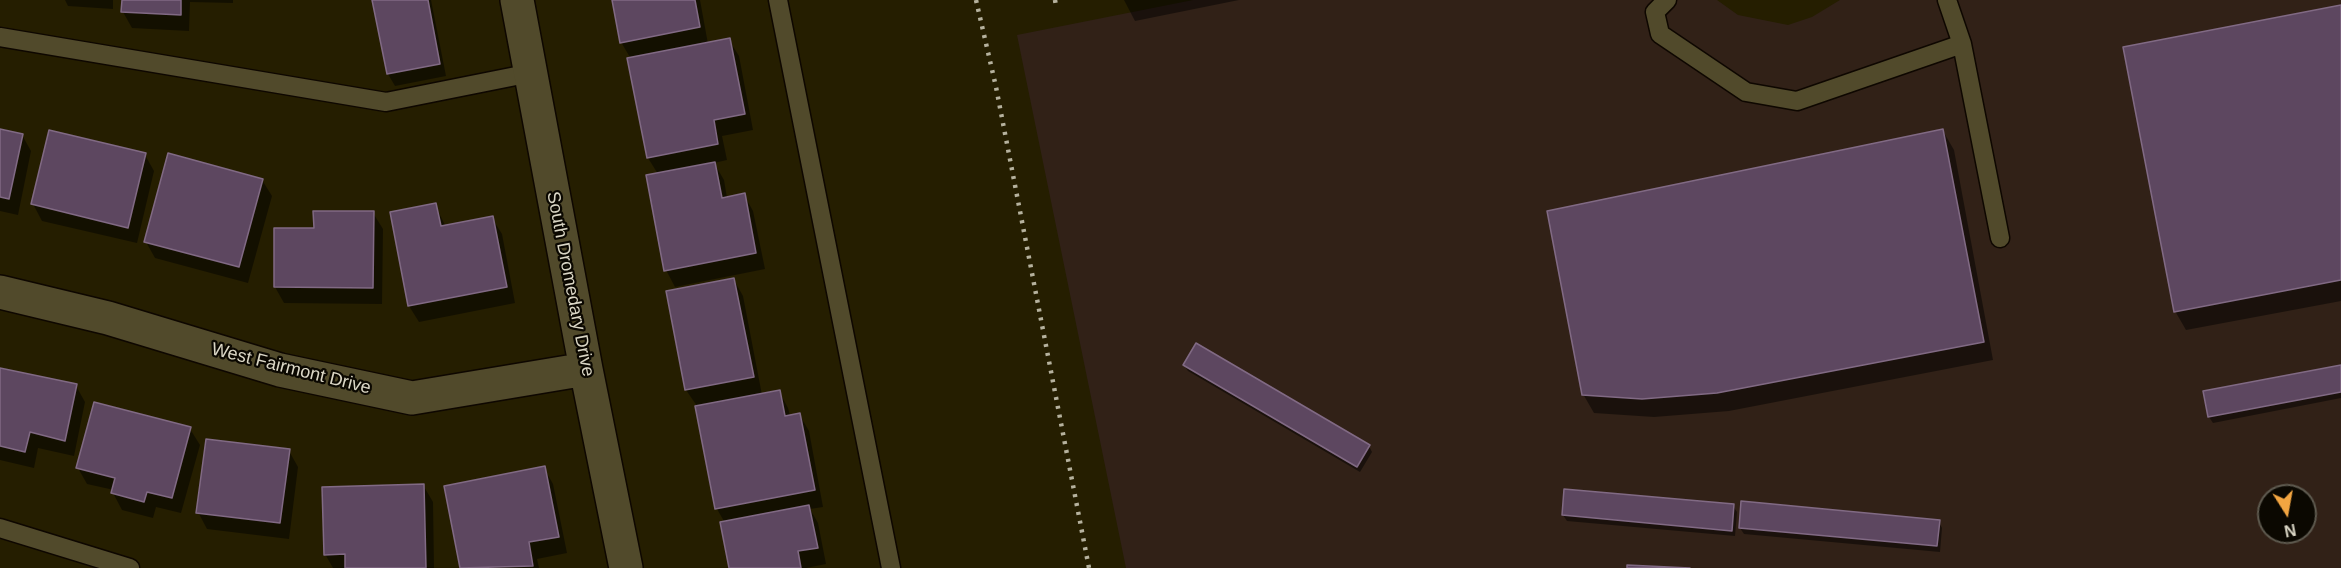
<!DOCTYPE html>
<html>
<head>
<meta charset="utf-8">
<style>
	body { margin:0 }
	#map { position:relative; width:2341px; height:568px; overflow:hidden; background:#251e00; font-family:Arial,sans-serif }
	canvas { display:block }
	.north { position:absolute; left:2257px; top:484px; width:60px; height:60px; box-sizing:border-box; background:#0b0801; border:2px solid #5e5a4f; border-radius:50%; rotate:169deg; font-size:16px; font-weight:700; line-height:24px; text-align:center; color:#dad6c5 }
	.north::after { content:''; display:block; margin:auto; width:21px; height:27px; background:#f2a541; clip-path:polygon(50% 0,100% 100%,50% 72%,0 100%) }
</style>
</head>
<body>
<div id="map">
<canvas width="2341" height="568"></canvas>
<div class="north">N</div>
</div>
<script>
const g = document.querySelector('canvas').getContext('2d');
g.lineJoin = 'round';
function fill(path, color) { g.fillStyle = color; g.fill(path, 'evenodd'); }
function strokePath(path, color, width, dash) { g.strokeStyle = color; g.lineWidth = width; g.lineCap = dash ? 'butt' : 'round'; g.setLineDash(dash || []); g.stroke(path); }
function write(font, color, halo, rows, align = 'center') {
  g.font = font + ' Arial,sans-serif'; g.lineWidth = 4.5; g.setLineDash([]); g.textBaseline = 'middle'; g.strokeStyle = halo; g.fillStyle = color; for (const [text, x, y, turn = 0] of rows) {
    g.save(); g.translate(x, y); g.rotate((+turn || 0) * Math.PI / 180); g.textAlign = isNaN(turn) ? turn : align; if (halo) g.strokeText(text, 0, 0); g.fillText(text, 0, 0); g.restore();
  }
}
fill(new Path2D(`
	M1193,0H1717L1738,15L1788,25L1812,17L1840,0H2341V568H1126L1017,35ZM2269,496H2305V532H2269Z`), '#312117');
fill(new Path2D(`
	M65,0H113V9L68,6Z
	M124,0H233V3L190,2L189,31L132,28L123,12Z
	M374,0H431L446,76L395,86L388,74Z
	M613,0H700L708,44L729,40L739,56L753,130L722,136L727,160L714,163L724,180L727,198L744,195L753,211L765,269L675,287L666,270L658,174L648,158L631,59L621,42Z
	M1124,0H1239L1135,21Z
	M2341,7V301L2186,330L2175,311Z
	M0,130L22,135L31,151L18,215L0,211Z
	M1943,131L1954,150L1993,360L1729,411L1654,417L1594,413L1583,394Z
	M145,155L154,171L137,243L42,221L33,204Z
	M262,180L272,196L248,283L155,258L146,242Z
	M435,205L446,227L492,218L502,234L515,303L419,322L409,306L391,214Z
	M373,213L383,229L382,304L284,303L275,287L276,229L315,230Z
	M734,280L743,296L762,395L779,391L788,408L790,416L799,414L809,431L823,507L810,509L818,523L826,564L806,568H730L725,523L717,509L697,406L686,390Z
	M1184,365L1369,446L1372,452L1360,472L1188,371Z
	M2341,367V398L2213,423L2209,417L2204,393Z
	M0,370L76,386L85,402L74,456L38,448L34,468L0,460Z
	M190,429L200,445L181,513L156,507L153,518L122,510L113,493L114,490L87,484L78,468Z
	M289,451L298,467L289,539L207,529L198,512Z
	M544,468L553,484L567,553L537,559L539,568H462L446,487Z
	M423,485L433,502L434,568H333L325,554Z
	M1565,491L1733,506L1737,512L1735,536L1567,521L1563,515Z
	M1939,522L1942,528L1940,552L1744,534L1740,528Z`), '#0007');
const building = new Path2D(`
	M122,0H181V15L121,12Z
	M372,0H428L440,64L387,74Z
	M612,0H695L700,27L620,43Z
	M2341,5V280L2174,312L2123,47Z
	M730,38L745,114L714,120L718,144L647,158L627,58Z
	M0,129L23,134L9,199L0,197Z
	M1943,129L1984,342L1717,393L1642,399L1582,395L1547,211Z
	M49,130L146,153L128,228L31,204Z
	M168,153L263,179L239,267L144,242Z
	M715,162L722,198L745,193L756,253L664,271L646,175Z
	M436,203L441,226L493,216L507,287L408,306L390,212Z
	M313,211H374L373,288L274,287V228H314Z
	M734,278L754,377L685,390L666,291Z
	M1196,343L1370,445L1357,467L1183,365Z
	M2341,365V392L2208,417L2203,391Z
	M0,368L77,384L65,441L30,432L25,452L0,446Z
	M780,390L785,416L800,413L815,490L715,509L695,406Z
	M94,402L191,427L172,498L147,492L144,502L111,493L115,478L76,468Z
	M206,439L290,449L280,523L196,513Z
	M545,466L559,537L529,542L533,566L460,568L444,486Z
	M424,484L426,568H345V554L324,555L322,487Z
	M1564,489L1734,504L1732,531L1562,515Z
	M1741,501L1940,520L1937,546L1739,528Z
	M809,505L818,548L798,551L801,568H729L720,522Z
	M1627,565L1690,568H1627Z`);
fill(building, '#5d4760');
strokePath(building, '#816a84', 1.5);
const service = new Path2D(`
	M778,0L891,568
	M1667,0L1655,12L1660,34L1746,92L1797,101L1962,44L1947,0
	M0,37L386,102L531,73
	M1962,44L2000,238
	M0,528L130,568`);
const minor = new Path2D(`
	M517,0L586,369L626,568
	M0,292L108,318L280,370L412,398L586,369`);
strokePath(service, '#0e0700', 21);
strokePath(minor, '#0e0700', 36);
strokePath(service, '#514a2b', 18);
strokePath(minor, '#514a2b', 33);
strokePath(new Path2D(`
	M976,0L996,87L1089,568
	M1055,0L1056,6`), '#b6b29e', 4.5, [3, 6]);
write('18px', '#dad6c5', '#0b0801', [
	["South Dromedary Drive",570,284,79],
	["West Fairmont Drive",291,369,14]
]);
</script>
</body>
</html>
